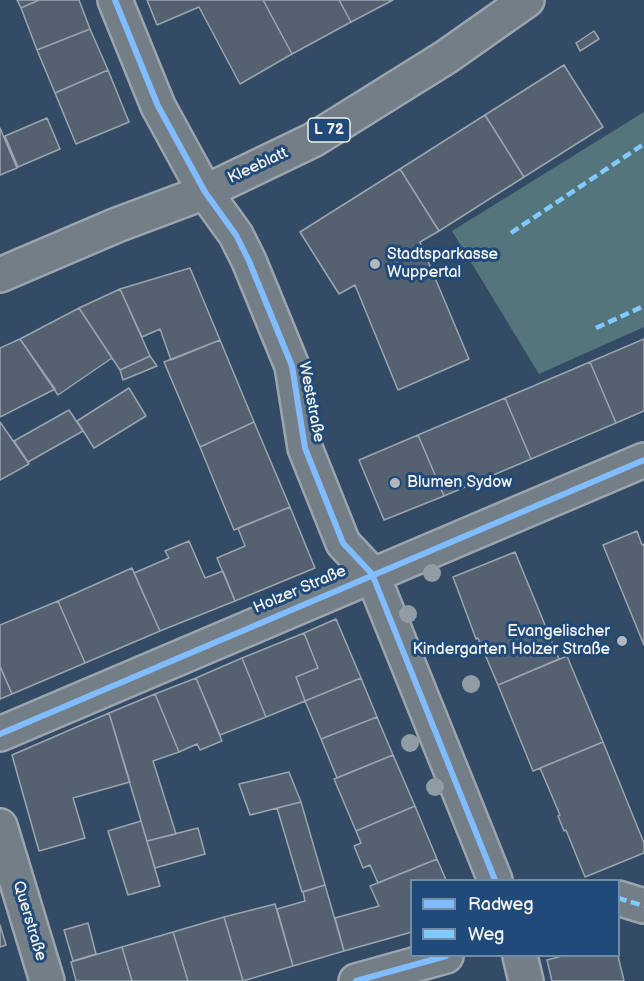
<!DOCTYPE html>
<html>
<head>
<meta charset="utf-8">
<style>
	body { margin:0 }
	#map { position:relative; width:644px; height:981px; overflow:hidden; background:#344b65; font-family:"Balsamiq Sans",sans-serif }
	canvas { display:block }
	.legend { position:absolute; left:410px; top:879px; width:210px; height:78px; box-sizing:border-box; background:#1f4a7a; border:2px solid #748da6; margin:0; padding:8px 10px; list-style:none; font-size:18px; color:#f4f1e8 }
	.legend li { display:flex; align-items:center; gap:12px; height:30px }
	.legend b { width:30px; border:2px solid #748da6 }
</style>
</head>
<body>
<div id="map">
<canvas width="644" height="981"></canvas>
<ul class="legend">
<li><b style="height:8px;background:#80bcff"></b>Radweg</li>
<li><b style="height:8px;background:#80caff"></b>Weg</li>
</ul>
</div>
<script>
const g = document.querySelector('canvas').getContext('2d');
g.lineJoin = 'round';
function fill(path, color) { g.fillStyle = color; g.fill(path, 'evenodd'); }
function strokePath(path, color, width, dash) { g.strokeStyle = color; g.lineWidth = width; g.lineCap = dash ? 'butt' : 'round'; g.setLineDash(dash || []); g.stroke(path); }
function write(font, color, halo, rows, align = 'center') {
  g.font = font + ' "Balsamiq Sans",sans-serif'; g.lineWidth = 6; g.setLineDash([]); g.textBaseline = 'middle'; g.strokeStyle = halo; g.fillStyle = color; for (const [text, x, y, turn = 0] of rows) {
    g.save(); g.translate(x, y); g.rotate((+turn || 0) * Math.PI / 180); g.textAlign = isNaN(turn) ? turn : align; if (halo) g.strokeText(text, 0, 0); g.fillText(text, 0, 0); g.restore();
  }
}
fill(new Path2D(`
	M644,112V327L539,374L452,231Z`), '#54757c');
const building = new Path2D(`
	M17,0H39L21,8Z
	M39,0H79L90,29L37,50L21,8Z
	M147,0H263L292,54L240,84L199,7L157,25Z
	M263,0H339L351,22L292,54Z
	M339,0H393L351,22Z
	M90,29L108,70L55,93L37,50Z
	M594,31L599,39L580,51L576,43Z
	M564,65L603,127L524,177L485,115Z
	M108,70L129,122L76,144L55,93Z
	M485,115L524,177L439,231L400,169Z
	M47,118L60,149L18,167L5,136Z
	M0,128L17,168L0,175Z
	M400,169L439,231L420,242L469,359L398,390L355,285L339,294L300,232Z
	M190,268L220,340L171,360L160,329L142,337L120,289Z
	M120,289L150,356L120,370L79,308Z
	M79,308L112,358L58,395L20,339Z
	M20,339L55,389L0,417V348Z
	M644,339V411L616,423L590,362Z
	M220,340L254,422L200,447L164,362Z
	M150,356L157,366L123,380L120,370Z
	M590,362L616,423L531,459L505,398Z
	M129,388L146,416L94,448L77,421Z
	M505,398L531,459L444,496L418,435Z
	M69,410L83,431L28,462L14,441Z
	M0,422L29,464L0,480Z
	M254,422L290,507L234,530L200,447Z
	M418,435L444,496L384,520L359,460Z
	M290,507L315,568L235,601L217,558L245,546L238,528Z
	M637,531L642,545L644,544V645L603,545Z
	M189,541L205,578L223,571L235,601L160,631L134,573L169,558L165,551Z
	M515,552L559,659L498,685L478,638L476,639L453,577Z
	M132,568L160,631L85,663L58,601Z
	M58,601L85,663L12,694L0,666V625Z
	M336,619L361,678L305,701L296,677L318,668L304,633Z
	M304,633L318,668L296,677L305,701L266,717L242,658Z
	M567,656L603,742L533,771L498,685Z
	M242,658L266,717L220,735L196,678Z
	M0,666L12,694L0,699Z
	M196,678L222,741L200,750L197,744L179,752L155,694Z
	M361,678L377,717L321,739L305,701Z
	M155,694L179,752L153,761L176,834L147,841L109,713Z
	M109,713L130,782L73,798L85,838L39,851L12,755Z
	M377,717L393,755L337,778L321,739Z
	M603,742L644,843V853L585,877L566,830L564,831L558,816L560,815L540,768Z
	M393,755L415,806L356,831L334,779Z
	M289,772L301,802L250,815L239,784Z
	M301,802L325,885L302,892L277,808Z
	M415,806L437,859L378,883L370,865L363,868L354,846L361,843L356,831Z
	M141,821L160,886L128,895L108,831Z
	M198,828L205,854L155,868L147,841Z
	M437,859L446,880H412V932L344,951L335,918L379,906L370,886Z
	M325,885L344,951L293,966L277,909L305,901L303,892Z
	M275,904L293,966L243,981L224,917Z
	M224,917L243,981H188L173,932Z
	M88,923L96,954L73,961L64,930Z
	M0,925L6,945L0,947Z
	M173,932L188,981H132L122,947Z
	M122,947L132,981H76L71,962Z
	M562,956H618L624,981H552L547,960Z`);
fill(building, '#546171');
strokePath(building, '#9ba5af', 1.5);
const minor = new Path2D(`
	M115,0L158,106L205,192L236,235L249,261L292,366L305,448L343,543L372,574L495,880
	M0,734L644,460
	M0,826L47,981
	M618,898L644,906
	M520,956L526,981
	M356,981L446,956`);
const primary = new Path2D(`
	M0,275L117,225L205,192L313,140L446,57L527,0`);
strokePath(minor, '#9ba5af', 38);
strokePath(primary, '#9ba5af', 38);
strokePath(minor, '#737e87', 33);
strokePath(primary, '#737e87', 33);
strokePath(new Path2D(`
	M511,233L644,144
	M596,328L644,306
	M618,898L644,906`), '#80caff', 4.5, [9, 4.5]);
strokePath(new Path2D(`
	M115,0L158,106L205,192L236,235L249,261L292,366L305,448L343,543L372,574L495,880
	M0,734L644,460
	M356,981L446,956`), '#80bcff', 6);
g.fillStyle = '#919ca4';
for (const [x, y] of [
	[432,573],
	[408,614],
	[471,684],
	[410,743],
	[435,787]
]) { g.beginPath(); g.arc(x, y, 9, 0, 2 * Math.PI); g.fill(); }
for (const [x, y, r, color] of [
	[375,264,6,"#b1b7ba"],
	[395,483,6,"#b1b7ba"],
	[622,641,6,"#b1b7ba"]
]) { const dot = new Path2D(); dot.arc(x, y, r, 0, 2 * Math.PI); g.fillStyle = color; g.fill(dot); strokePath(dot, '#1f4a7a', 2); }
for (const [x, y, w] of [
	[329,130,42]
]) { const box = new Path2D(); box.roundRect(x - w / 2, y - 12, w, 24, 4.5); g.fillStyle = '#1f4a7a'; g.fill(box); strokePath(box, '#f4f1e8', 1.5); }
write('bold 15px', '#f4f1e8', null, [
	["L 72",329,130]
]);
write('16px', '#f4f1e8', '#1f4a7a', [
	["Kleeblatt",258,166,-25],
	["Weststraße",311,402,79],
	["Holzer Straße",300,590,-23],
	["Querstraße",29,921,73]
]);
write('16px', '#f4f1e8', '#1f4a7a', [
	["Stadtsparkasse",387,255],
	["Wuppertal",387,273],
	["Blumen Sydow",407,483],
	["Evangelischer",610,632,"right"],
	["Kindergarten Holzer Straße",610,650,"right"]
], 'left');
</script>
</body>
</html>
